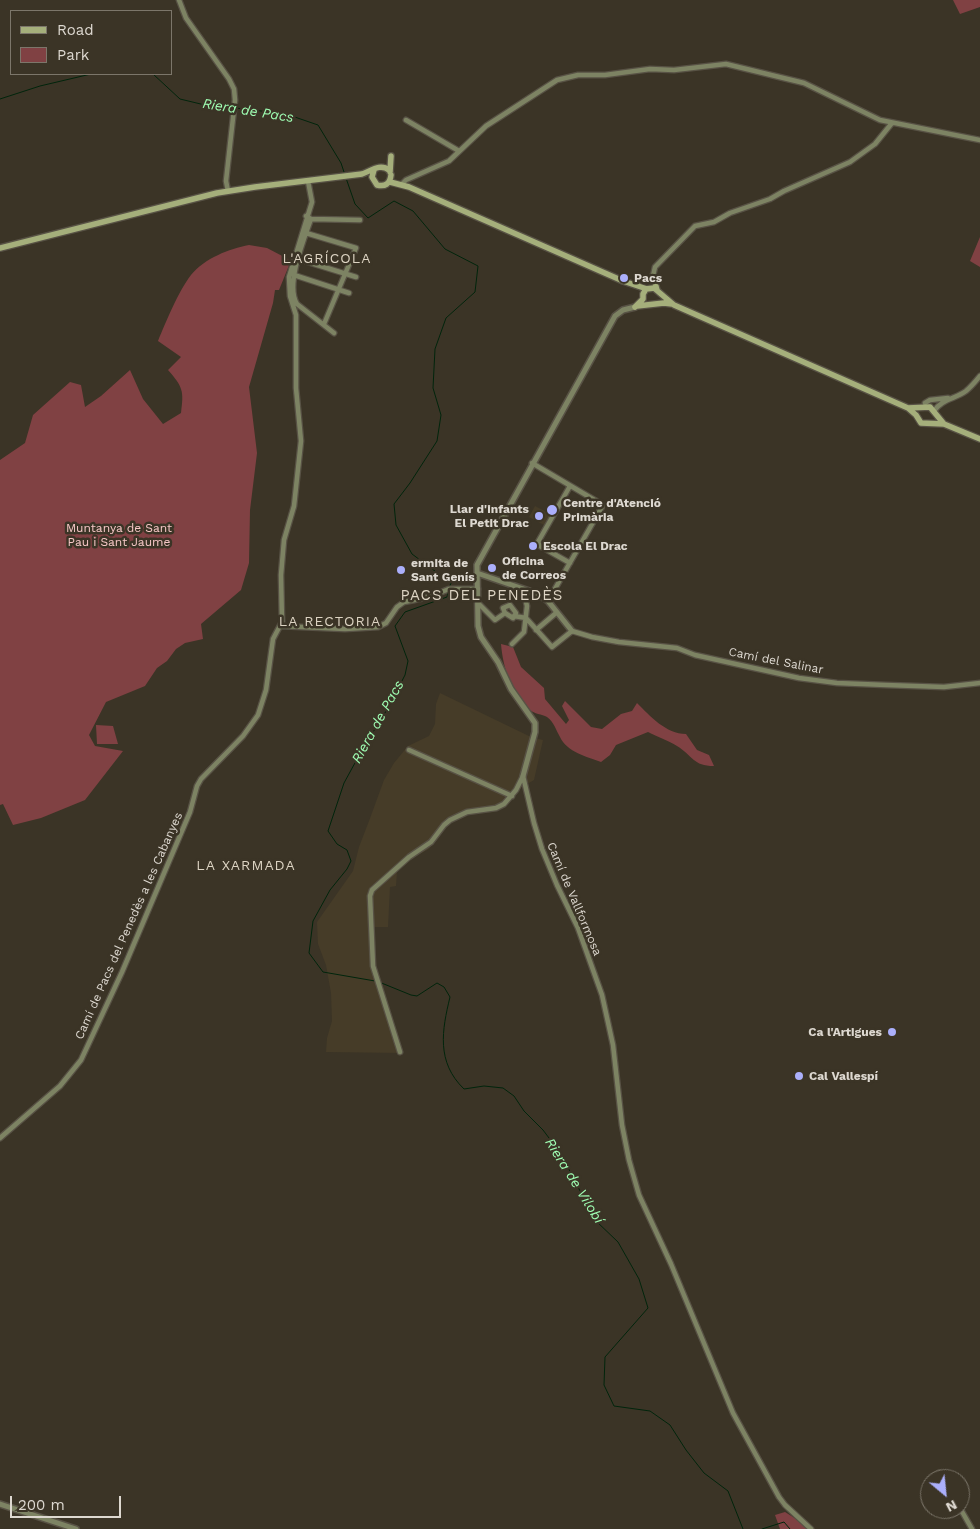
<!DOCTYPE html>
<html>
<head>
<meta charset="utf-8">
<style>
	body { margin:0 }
	#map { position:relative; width:980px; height:1529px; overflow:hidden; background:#3b3426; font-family:"Work Sans",sans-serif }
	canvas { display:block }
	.legend { position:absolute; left:10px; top:10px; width:162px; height:65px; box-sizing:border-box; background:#3b3426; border:1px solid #7c766a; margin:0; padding:6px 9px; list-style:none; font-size:15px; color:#ddd8d0 }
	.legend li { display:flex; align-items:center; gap:10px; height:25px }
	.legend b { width:25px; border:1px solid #7c766a }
	.north { position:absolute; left:920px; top:1469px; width:50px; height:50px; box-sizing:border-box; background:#3b3426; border:1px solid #7c766a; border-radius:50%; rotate:152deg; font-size:14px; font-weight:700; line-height:20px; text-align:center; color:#ddd8d0 }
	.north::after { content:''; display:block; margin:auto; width:18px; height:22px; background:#abaffb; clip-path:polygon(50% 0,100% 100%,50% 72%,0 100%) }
	.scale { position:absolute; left:10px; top:1496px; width:111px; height:22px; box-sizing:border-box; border:2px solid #ddd8d0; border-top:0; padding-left:6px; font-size:15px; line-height:18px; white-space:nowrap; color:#ddd8d0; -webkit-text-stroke:4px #3b3426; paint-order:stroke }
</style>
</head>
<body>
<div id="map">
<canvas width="980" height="1529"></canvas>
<ul class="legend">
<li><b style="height:6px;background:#a5af7b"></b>Road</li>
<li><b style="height:14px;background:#804143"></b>Park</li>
</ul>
<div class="north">N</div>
<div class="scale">200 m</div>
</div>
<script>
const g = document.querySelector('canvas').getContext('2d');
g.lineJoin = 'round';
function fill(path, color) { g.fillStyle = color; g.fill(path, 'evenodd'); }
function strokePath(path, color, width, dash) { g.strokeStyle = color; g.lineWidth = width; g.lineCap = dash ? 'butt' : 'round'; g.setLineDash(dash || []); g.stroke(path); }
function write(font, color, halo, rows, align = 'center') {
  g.font = font + ' "Work Sans",sans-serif'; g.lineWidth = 5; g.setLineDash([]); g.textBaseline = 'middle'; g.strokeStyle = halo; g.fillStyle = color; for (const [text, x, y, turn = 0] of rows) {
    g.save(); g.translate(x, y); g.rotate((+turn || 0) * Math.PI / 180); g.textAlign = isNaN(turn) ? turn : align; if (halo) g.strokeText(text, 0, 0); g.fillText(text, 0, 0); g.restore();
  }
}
fill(new Path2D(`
	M535,506L550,514L544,525L529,517Z
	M440,693L531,737L543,740L534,780L522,787L506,806L494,812L468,814L446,826L429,849L407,861L397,872L396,886L390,887L388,927H373L375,966L403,1053L326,1052L327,1038L332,1021L331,993L326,965L318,944L317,922L353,871L359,847L369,821L384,780L394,763L408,746L429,736L435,724L436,704Z`), '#463c28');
fill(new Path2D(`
	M953,0H980V7L960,14Z
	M980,237V267L970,261Z
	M249,245L267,248L288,259L290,263L279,290H275L273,303L249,387L257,453L250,510L249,563L241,590L201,624L203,639L185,643L176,649L167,661L157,668L145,686L106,702L89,735L95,746L123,751L85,800L41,818L13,825L3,804L0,805V460L25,443L33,415L70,382L81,385L85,407L101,396L130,370L143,399L163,424L181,413C184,391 183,387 168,370L181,357L158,341C166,322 178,292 191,275C205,258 229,249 249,245Z
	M501,644L513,647L521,667L544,688L545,699L566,724L569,720L562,706L565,701L591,727L602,729L621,714L632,711L637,703C650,716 666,734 686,734L697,750L709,755L714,766C693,766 693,756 677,746C670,741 657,737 648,732L616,745L610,755L601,762C587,757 567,752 560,737C556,730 554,722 547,717C542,714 534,714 530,710C511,693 503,668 501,644Z
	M96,725L113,726L118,744H97Z
	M785,1512L801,1522L808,1529H780L775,1515Z`), '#804143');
strokePath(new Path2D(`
	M153,74L180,99L209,106L232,107
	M0,99L40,86L91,74
	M236,108L286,114L318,125L341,163L345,175
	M346,178L355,204L368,218L394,201L413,211L445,249L478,266L475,292L446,318L435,349L433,388L441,415L437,441L410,483L394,504L396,525L412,554L451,583L449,588
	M375,981L323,972L309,953L313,921L330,890L347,869L351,861L347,850L337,844L328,831L344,783L362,750L388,708L405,675L408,661L395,626L405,612L447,597L448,592
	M379,982L411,995L417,996L437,983L444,987L450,997C442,1030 436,1062 464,1089L484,1086L503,1088L514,1096L524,1111L543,1130L561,1154L595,1220L618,1242L639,1279L648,1308L605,1357L604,1385L614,1406L650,1411L670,1425L686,1450L704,1473L728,1491L743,1529
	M762,1529L784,1522L790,1529`), '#00250c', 1);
const minor = new Path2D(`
	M179,0L186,18L229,79L234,89L235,100L226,181L228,191
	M406,120L459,151
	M402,184L406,180L449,161L486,126L557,80L578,75H605L650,69L674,70L726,64L804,83L880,120L980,140
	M306,216L311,219C304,239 285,285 297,304L334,333
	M311,219L360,220
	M306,233L356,248L324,324
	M298,259L356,277
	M294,275L349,293
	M653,276L655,267L695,226L714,222L730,213L770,199L784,191L850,162L875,144L892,123
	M925,403L930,400L948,398
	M934,411C942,399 955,399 966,391C971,387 976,381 980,376
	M532,463L603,505L548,601
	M570,486L538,542L540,546L570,563
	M479,604L495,620L505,613
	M510,605L516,613L513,618L505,613L503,608Z
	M514,616L526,618L552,647L572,631L592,637L619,642L677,648L695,655L799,678L837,683L886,685L944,687L980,683
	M280,626L345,629L378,627L386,623L397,607L404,602L429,597L449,589H478
	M536,630L556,613
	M512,644L524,632L527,606L523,589
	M409,750L512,796
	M523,776L534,823L542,849L557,885L578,928L602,995L613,1045L622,1125L629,1160L639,1195L671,1264L733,1413L779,1497L785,1505L811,1529
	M400,1052L373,966L370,896L372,890L409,857L431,842L444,825L450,820L467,812L496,808L504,804L516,790L523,776
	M0,1138L60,1086L81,1060L122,972L190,812L197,786L201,779L243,736L258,715L266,690L273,639L282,622L281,575L284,540L294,506L301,441L296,388V315L290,296L289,277L312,202L308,181
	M939,1473L943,1479
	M960,1508L972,1529`);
const tertiary = new Path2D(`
	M477,573L538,594L548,601L572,631
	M523,776L535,732V723L511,689L498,662L481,637L478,626L477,565L615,316L623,310L635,307
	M0,1504L76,1529`);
const secondary = new Path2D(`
	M374,170L372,177L377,185C385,187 390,184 391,175
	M390,172L391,156
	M390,182L409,187L623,281L647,289
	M0,248L217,193L255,187L362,174C371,171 380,163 389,170
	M653,276L657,290
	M637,306L664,303L672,304
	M635,307L643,299V294L646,289L654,288L674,305L908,408L916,415L921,423L944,424L980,439
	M908,408L930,407L944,424`);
strokePath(minor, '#585245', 7);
strokePath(tertiary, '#585245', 8);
strokePath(secondary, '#585245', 8);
strokePath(minor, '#7d8363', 4.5);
strokePath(tertiary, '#7d8363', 5);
strokePath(secondary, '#a5af7b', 5.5);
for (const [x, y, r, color] of [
	[624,278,5,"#abaffb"],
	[552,510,6,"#abaffb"],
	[539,516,5,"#abaffb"],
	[533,546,5,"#abaffb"],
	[492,568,5,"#abaffb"],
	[401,570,5,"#abaffb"],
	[892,1032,5,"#abaffb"],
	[799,1076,5,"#abaffb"]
]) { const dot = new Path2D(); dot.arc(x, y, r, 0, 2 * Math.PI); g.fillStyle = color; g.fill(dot); strokePath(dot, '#3b3426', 2); }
write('bold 12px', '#ddd8d0', '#3b3426', [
	["Pacs",634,278],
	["Centre d'Atenció",563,503],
	["Primària",563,517],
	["Llar d'infants",529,509,"right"],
	["El Petit Drac",529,523,"right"],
	["Escola El Drac",543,546],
	["Oficina",502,561],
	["de Correos",502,575],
	["ermita de",411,563],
	["Sant Genís",411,577],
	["Ca l'Artigues",882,1032,"right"],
	["Cal Vallespí",809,1076]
], 'left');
write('12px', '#f7c8c7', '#3b3426', [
	["Muntanya de Sant",119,528],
	["Pau i Sant Jaume",119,542]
]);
write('12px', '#ddd8d0', '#3b3426', [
	["Camí del Salinar",776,661,11],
	["Camí de Vallformosa",574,899,67],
	["Camí de Pacs del Penedès a les Cabanyes",129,926,-66]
]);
write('italic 14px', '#9ffeb3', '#3b3426', [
	["Riera de Pacs",248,111,9],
	["Riera de Pacs",378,722,-61],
	["Riera de Vilobí",574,1181,58]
]);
g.letterSpacing = '1px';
write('14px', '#ddd4c3', '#3b3426', [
	["L'AGRÍCOLA",327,259],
	["LA RECTORIA",330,622],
	["LA XARMADA",246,866]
]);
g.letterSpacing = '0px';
g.letterSpacing = '1px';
write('15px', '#ddd4c3', '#3b3426', [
	["PACS DEL PENEDÈS",482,596]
]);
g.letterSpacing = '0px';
</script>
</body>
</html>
